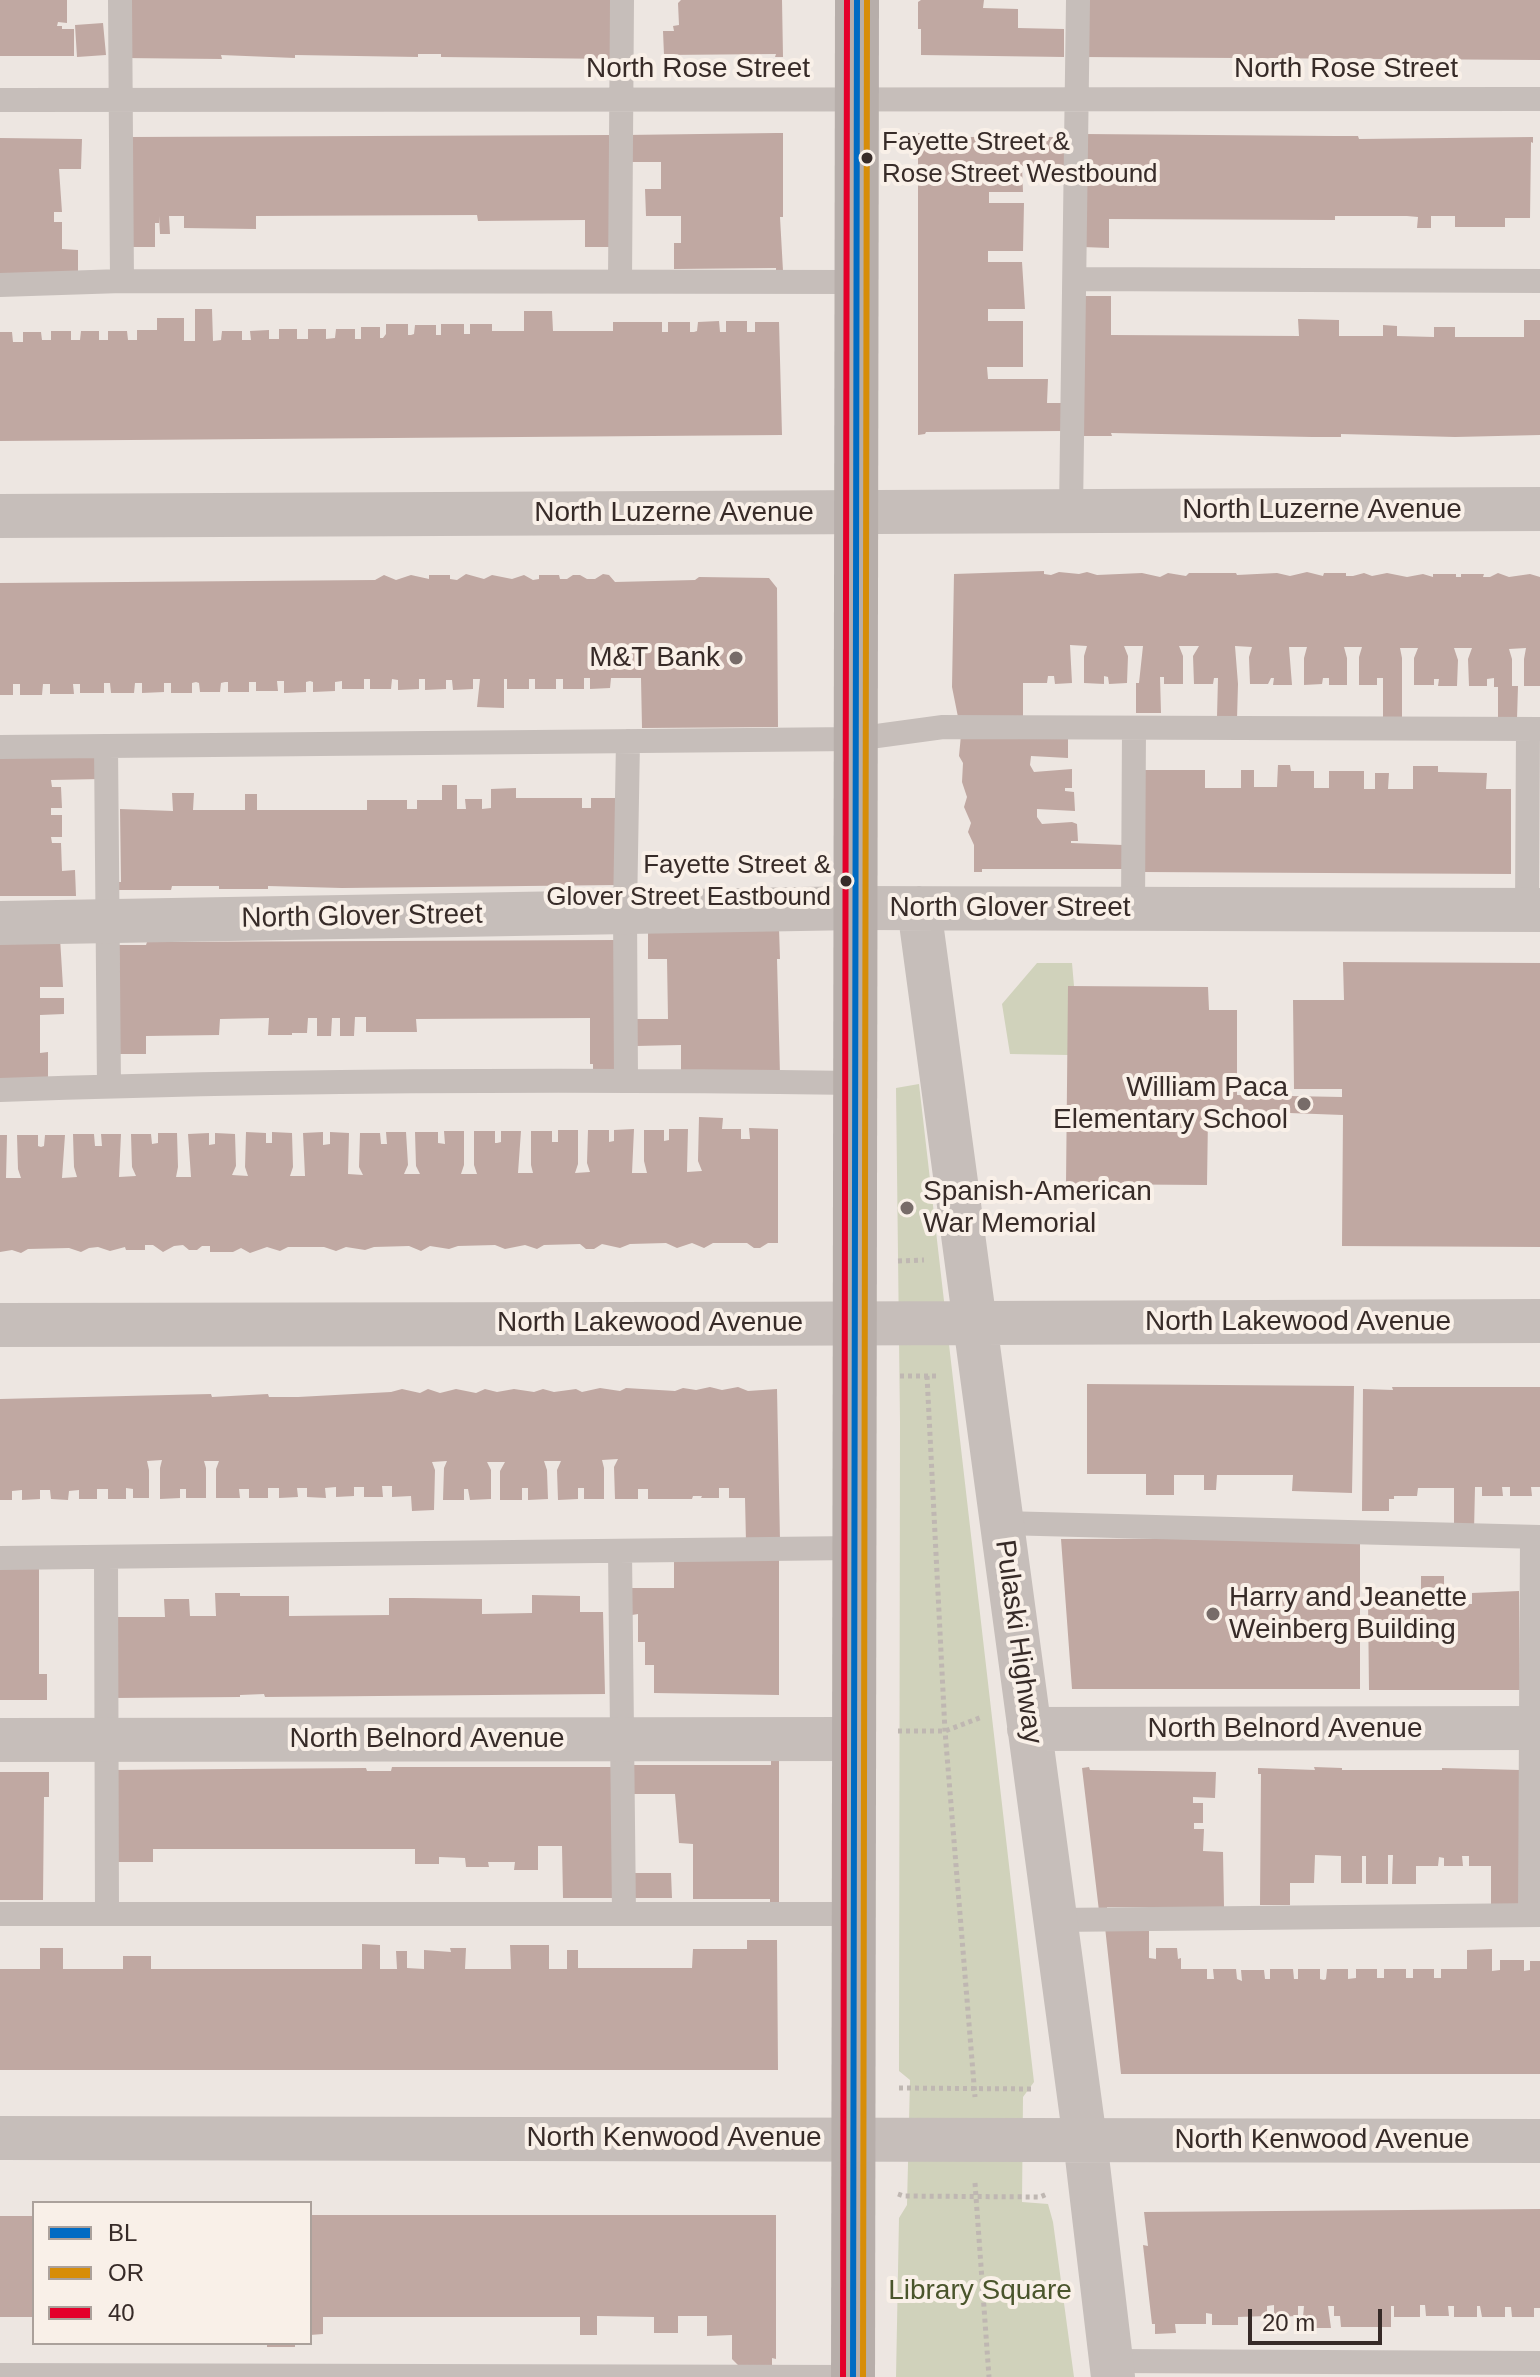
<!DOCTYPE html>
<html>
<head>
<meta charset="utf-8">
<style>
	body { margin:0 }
	#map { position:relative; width:1540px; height:2377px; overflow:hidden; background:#ede6e1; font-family:Arial,sans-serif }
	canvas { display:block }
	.legend { position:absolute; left:32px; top:2201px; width:280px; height:144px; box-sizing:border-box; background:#f9f0e8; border:2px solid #aba19b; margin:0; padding:10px 14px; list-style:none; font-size:24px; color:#372b28 }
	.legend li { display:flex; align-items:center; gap:16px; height:40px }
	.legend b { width:40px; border:2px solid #aba19b }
	.scale { position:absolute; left:1248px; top:2309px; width:134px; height:36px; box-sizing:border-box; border:4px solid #372b28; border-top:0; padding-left:10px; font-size:24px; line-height:28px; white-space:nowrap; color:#372b28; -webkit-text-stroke:6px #f9f0e8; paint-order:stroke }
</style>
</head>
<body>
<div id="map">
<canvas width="1540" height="2377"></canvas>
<ul class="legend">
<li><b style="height:10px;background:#006bc3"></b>BL</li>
<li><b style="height:10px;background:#d78d08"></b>OR</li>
<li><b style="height:10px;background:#e4002b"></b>40</li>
</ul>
<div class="scale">20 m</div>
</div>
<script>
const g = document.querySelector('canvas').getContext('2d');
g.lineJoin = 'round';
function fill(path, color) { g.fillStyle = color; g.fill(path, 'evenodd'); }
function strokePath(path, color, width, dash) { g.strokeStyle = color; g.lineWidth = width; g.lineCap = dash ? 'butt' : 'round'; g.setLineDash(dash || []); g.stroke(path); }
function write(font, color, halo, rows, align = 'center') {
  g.font = font + ' Arial,sans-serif'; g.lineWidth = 8; g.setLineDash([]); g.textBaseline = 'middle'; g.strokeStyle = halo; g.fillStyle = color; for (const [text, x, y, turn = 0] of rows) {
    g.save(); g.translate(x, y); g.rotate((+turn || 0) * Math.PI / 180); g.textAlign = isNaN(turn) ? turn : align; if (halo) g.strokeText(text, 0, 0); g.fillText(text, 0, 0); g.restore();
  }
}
fill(new Path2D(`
	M1037,963H1072L1074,986L1068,1055L1010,1054L1002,1004Z
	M919,1084L1034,2082L1023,2097L1022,2202L1048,2204L1053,2222L1074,2377H896L899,2218L907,2205L910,2080L899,2071L900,1422L896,1088Z`), '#d0d2bb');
fill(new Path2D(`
	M0,0H67V23L58,22L57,26H62V29H74V56H0Z
	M123,0H615L617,59L441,57V54H418V57L295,55V58L221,55L222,59L122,58Z
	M681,0H782L783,57H775L776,54L664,55L663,31H674L673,26L679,25L678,3Z
	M921,0H984L983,8L1018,9V28L1064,29V57L921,55V29H918V2Z
	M1084,0H1540V60L1084,57Z
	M103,23L106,55L77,57L75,25Z
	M776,133H783V217H780L783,271H776V268L674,269V243H681V216H646L645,189H661V162H625V135Z
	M918,133L925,134V137H1065V166H1022L1023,192H989V203H1024L1023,251H988V262H1022L1025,309H988V321H1023V367H987L988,379H1048L1047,403H1063V431L926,432L925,434L918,435Z
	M1084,134L1334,136H1358L1359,139L1533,137V143L1531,142L1530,218H1505V227H1455V216H1431V228H1417L1418,217L1407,216H1335V220L1109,219V248L1083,247Z
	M609,135L610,247H585V220L478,221L477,215L256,216V229L184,228V216H169L170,234H160L159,216V223H155V247H132V137Z
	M0,138L82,139L81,169H59L62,212H54V222H62V249L78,250V276L0,275Z
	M1083,296H1111V335L1299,336L1298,319L1339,320V336H1383V325L1397,326V336L1434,337V327H1455V337H1524V320H1540V435L1455,437L1341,434V437H1312L1111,433L1112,436H1079Z
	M195,309H212L213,341L221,340L222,331H242V340H251L250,331L269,330V339H279V329H297V339H308V329H326V339L335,338L336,329H355V339H361V327H380V338H383L386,334V324H408V335H411L414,334L415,325H436V335H441V324H464V334H470V324H492V331H524V311H552L553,331H613V322H662V332H668V322H690V332H694L697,331L698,322L719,321L720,332H726V321H747V332H755V322H779L782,435L0,441V332H12L13,342H23V332H41L42,340H51V331H71V340H80L81,331H99V340H108V331H127L128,340H137V330H157V318H184V341H195Z
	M1044,571V574L1051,575L1059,572L1079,574L1087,572L1097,575L1142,573L1160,577L1168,573L1186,576L1189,573H1236L1237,575L1277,573L1290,576L1307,572L1323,576L1324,573H1346V576H1353L1364,573L1372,576L1387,573L1407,577L1423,574L1433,577V574H1456V577H1461V574H1484L1483,577H1490L1498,573L1509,577L1530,574L1540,577V686H1524V659L1526,648L1509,649L1512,659V686H1518L1517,719L1498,720V687H1494V678L1487,679V686H1469L1468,659L1472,648H1454L1458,660L1457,686H1438L1439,679H1434V685H1414V658L1418,648H1400L1402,658V717L1383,718V678H1377V685H1359V657L1362,647H1344L1347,658V685H1329V678H1323L1322,684L1304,685V658L1307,647H1289L1292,685H1273L1274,678H1271L1268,684H1250L1249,657L1252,647L1235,646L1238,684L1237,719L1217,717L1218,678H1214L1213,684H1194L1193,656L1199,646H1179L1183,656V684H1164V677H1160L1161,713H1136V683H1139L1143,646H1124L1128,656L1127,683L1109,684L1108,677L1104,676V684L1084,683V656L1087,646L1070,645L1072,683L1055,684L1054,676H1048L1047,683H1023V717H958L952,687L954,574Z
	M466,574L484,579L492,575L512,579L524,575L533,580L539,579V575H559L560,579H567L573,575H580L587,579H595L603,574L609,575L615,582L695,580L699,577L769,578L777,588L778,727L642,728L641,678H611L610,688L590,689V678H584V689H563V679H556V689H535V679H529V689H507V679H504V708L477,707L480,679H473V689L453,690L452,680H446V689L425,690V679H419V689L398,690V680L392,679L391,689H370V679H364V689H342V681L335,682V691L313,692V682L310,681L306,682V692L284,693V681H277L278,691H256V682H249V692H228V682H225L221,683L220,692H200L199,683L196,682L192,683V693H171V683H164V692L142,693V683H135L134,693H111L110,683H104V693H80V684H73L74,694H50V684H43L42,695H20V684H13V695H0V583L375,580L384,575L396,580L411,575L429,579V575H450V579L457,580Z
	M961,735L1068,739V758L1031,756L1030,765L1034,772L1072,769V788H1065V791L1074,792L1075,811L1037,809V817L1042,824L1072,822L1077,824L1078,841H1071V843L1123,845V869H982V872H974V845L968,832L971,823L964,807L967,797L962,782L963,763L959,756Z
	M101,755V779L51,780L52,787H61L62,808H51V815H62V837H51L52,843H61L62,871L75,870L76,896H0V756Z
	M1278,765H1290L1291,771H1314V788H1329V771H1364V789H1375V773H1389L1388,789H1413V766H1438V772L1487,773L1486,789H1511V874L1143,872L1144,770H1205V788H1241V770H1254V787H1277Z
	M442,785H457V809H466L465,799H482V809L491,808V789L516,788V798H582V808H591V798H616L618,885L342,888L268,886V889H219V886H172L171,890H117V882H121L120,809L173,811L172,793H194L193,810H245V794H257V810H367V800H407V809H417V800H442Z
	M779,928L780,959H777L780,1075L681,1074V1045L636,1046V1019H668L667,959H648V932Z
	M60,938L63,987H40V998H64V1014L40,1015V1053L48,1052V1081H0V939Z
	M616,940V1075H593V1064H590V1018L416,1019L417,1032H366V1017H355L354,1036H340V1018H332L331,1036H317V1018H308L307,1033H292V1035H268L269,1018L220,1019L219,1035L146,1036V1054H120L119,945H146L147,942Z
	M1343,962L1540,963V1247L1342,1246L1343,1115L1236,1111V1116H1208L1207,1185L1066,1184L1068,986L1208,987L1209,1010H1237V1095L1342,1097V1089H1294L1293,1000H1344Z
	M699,1117L723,1118L722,1129H741V1139H750L749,1128L778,1129V1243H768L760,1248H754L747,1243H713L704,1248L692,1243L677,1248L666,1243L630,1244L620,1248L602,1244L594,1249H586L580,1244L544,1245L537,1249L525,1245L505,1249L495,1245L458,1246L449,1249L430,1246L421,1251L409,1246L374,1247L365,1250L346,1247L336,1251L324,1247H288L280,1251L267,1247L250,1253L241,1248L233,1252H210V1246H202L197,1250H189L183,1245L174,1246L163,1252L153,1245H145V1250H126L125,1247L110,1251L98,1247L89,1248L81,1252L69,1248L28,1249L21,1253L12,1250L0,1252V1135H7L6,1178H21L18,1169L17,1135H38V1146L41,1147L44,1146L45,1135H65L62,1178L77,1177L74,1167L73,1134H94L95,1146H102L101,1134H121L119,1177L136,1176L132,1167L131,1134H151L152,1144L158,1143V1133H177L178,1167L176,1177H191L188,1134L209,1133V1145L215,1144V1133L235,1134L236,1166L232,1175L248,1176L245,1167L246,1132L266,1133V1143H272V1132L292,1133L293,1167L290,1176H305L303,1133L323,1132V1145L330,1144V1132L349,1133L348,1174L363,1175L359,1167L360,1133H380L381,1144H387L386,1132H406L408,1165L404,1174H420L416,1166L415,1132H438V1143L445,1144L444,1131H464V1165L461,1174H477L474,1165V1131H495V1143H497L501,1142V1131H521L518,1173H533L531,1165V1131H552V1142H558V1130H578V1164L575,1173L590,1172L587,1163L588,1130H609V1142L614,1141V1130L634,1129L632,1173H647L644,1161V1130H664V1141L669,1140V1129H688L687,1172L702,1171L698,1161Z
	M1087,1384L1354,1386L1352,1493L1292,1491L1293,1475H1217L1216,1490H1204V1475H1174V1495H1146V1474H1087Z
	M710,1387L722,1390L738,1387L748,1391L777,1389L780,1541L746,1542L745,1498H729V1488H719V1498H701L702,1496H693L692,1499H648V1489H638V1499H615L614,1467L618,1459L602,1460L604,1468V1499H584V1488H578V1499L558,1500L557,1470L561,1461H544L547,1470L548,1499L528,1500V1488H522V1500H500V1471L505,1462H487L491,1470V1499L470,1500L468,1489H464V1500H443L444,1468L447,1461L432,1462L435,1470L434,1510L412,1511L411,1496L392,1497V1486H382L383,1497H364V1487H354V1496L336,1497V1487L325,1488L326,1498L307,1497V1488H297L298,1497L279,1498V1488H268V1498H249V1489H239L240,1498H216V1469L219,1461H204L206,1468V1498H186V1489H180V1498L160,1499V1468L162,1460L147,1461L149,1470V1498H133V1489L126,1488V1499H108V1489H97V1499H79V1490L69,1491L68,1500L51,1499L50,1490H40V1499L22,1500V1490L12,1491V1500H0V1399L211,1394L212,1397L268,1394L269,1397H298L391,1392L402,1389L420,1393L428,1389L440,1393L456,1389L476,1393L485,1389L497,1392L514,1389L534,1392L543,1389L554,1392L576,1389L582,1392L600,1388L620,1391L626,1388L675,1391L683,1388L696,1390Z
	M1392,1387H1540V1487H1531L1532,1496H1510V1487H1502L1503,1496H1482V1487H1475L1474,1531H1454V1488H1418L1417,1496H1394V1499H1389V1511H1362L1363,1389L1393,1390Z
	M1360,1538V1689H1072L1061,1539Z
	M779,1558V1695L654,1693V1665H645V1642H638V1614L632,1615L631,1588H674V1561Z
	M0,1567H39V1674H47V1700H0Z
	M1421,1576H1444V1593H1467V1604H1472V1593L1519,1591L1520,1690H1369L1368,1599H1393V1603H1421Z
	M215,1593H240V1596H289V1616L389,1615V1598H413L482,1599V1614L532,1613V1595L580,1596V1612H603L605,1694L265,1697L264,1694L240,1695V1697L112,1698L114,1617H165L164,1599H189L190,1616H216Z
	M771,1761H779V1903L770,1902V1899H693V1844L679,1843L675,1794H633V1765H771Z
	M392,1767H616L613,1898H563L562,1846H538V1870H514L515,1862H488L489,1867H466L465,1858L439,1857V1864H415V1849H153V1862H115L112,1770L366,1768L367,1771H391Z
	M1089,1767L1090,1770L1216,1772L1215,1798L1193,1797V1803H1203V1823H1194V1829H1204L1203,1851L1223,1852L1224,1907H1107V1910L1099,1911L1082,1768Z
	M1314,1767L1342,1768V1770H1442V1768L1520,1770L1519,1907H1491V1866H1469V1856H1462L1463,1866H1444V1858L1439,1857L1438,1866H1416V1884H1392L1393,1855H1388V1884H1366V1856H1362V1883H1341V1856L1315,1855L1314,1883H1290V1905H1260L1261,1774H1258V1768L1315,1770Z
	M0,1772H49V1797H44L43,1900H0Z
	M634,1873H671L672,1898H635Z
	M1105,1927H1149V1958L1156,1959V1948H1177L1178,1959L1181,1958V1969H1207V1979H1214L1213,1969H1236L1237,1979L1242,1981L1241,1970H1264L1265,1979H1270V1969H1293L1294,1979H1298V1969H1320V1979L1324,1980L1326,1979L1327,1969H1348V1979L1356,1978V1969H1377V1978H1384V1969H1406V1978H1413V1969H1434V1978H1441V1969H1467V1950L1492,1949V1971L1500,1970V1960H1524V1971L1530,1970V1961H1540V2074H1121Z
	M747,1940H777L778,2070H0V1969H40V1948H63V1969H123V1956H151V1969H362V1944L380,1945V1969H397L396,1951H407V1968L424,1969V1950L451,1952L450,1948H466L465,1969H511L510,1945H549V1969H567V1950H578V1968H692L693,1949H747Z
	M1540,2209V2308H1534V2317H1512L1511,2307H1505V2317H1482L1480,2306H1477V2317H1454V2306H1448L1449,2316H1426L1425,2305H1420V2317H1394V2306H1391V2327H1341L1340,2316H1334V2306H1328L1331,2328H1309V2316L1303,2317L1304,2306H1298V2316L1274,2317V2305L1267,2306V2316L1238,2317V2325H1212V2314L1206,2313V2324H1175L1176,2333L1155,2334V2324H1152L1143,2245L1148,2246L1144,2212Z
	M310,2215H776V2359L772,2358V2371L739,2366L732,2359V2335L707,2336V2316H678V2333H654V2317L597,2316V2335H580V2317H323V2334L310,2335Z
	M0,2216H34V2317H0Z
	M267,2343H295V2347H267Z`), '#c0a8a2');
strokePath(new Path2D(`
	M898,1261L924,1260
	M900,1376H938
	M927,1376L945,1731L975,2097
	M898,1731H945L982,1717
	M899,2088L1032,2089
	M975,2183L989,2377
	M898,2194L904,2196L1040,2197L1047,2194`), '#bfb7b2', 5, [4, 4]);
strokePath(new Path2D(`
	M120,0L122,281
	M0,100L1540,99
	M1075,279L1540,281
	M620,281L622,0
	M0,285L122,281L856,282
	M1071,511L1078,0
	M106,746L109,1086
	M0,747L855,739L943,727L1540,729
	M1133,909L1134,728
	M1527,910L1528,729
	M626,1080L625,911L628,741
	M0,1090C285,1080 570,1079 855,1083
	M1002,1523L1540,1537
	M620,1551L624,1914
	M106,1557L107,1914
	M0,1558L854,1548
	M0,1914H854
	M1530,1915L1532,1537
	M1055,1920L1540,1915
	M1111,2361L1540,2363
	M0,2375L853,2377`), '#c6beba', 24);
strokePath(new Path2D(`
	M0,516L1540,509
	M919,908L1085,2140L1113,2377
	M0,923L857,908L1540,910
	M0,1325C513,1324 1027,1324 1540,1321
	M1029,1729L1540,1728
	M0,1740L854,1739
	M0,2138L1540,2141`), '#c6beba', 44);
strokePath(new Path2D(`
	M853,2377L857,0`), '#b7aeaa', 44);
strokePath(new Path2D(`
	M853,2377L857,0`), '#006bc3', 6);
strokePath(new Path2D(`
	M863,2377L867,0`), '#d78d08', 6);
strokePath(new Path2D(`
	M843,2377L847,0`), '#e4002b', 6);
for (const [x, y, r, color] of [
	[867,158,7,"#372b28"],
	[736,658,8,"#776c69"],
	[846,881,7,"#372b28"],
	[1304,1104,8,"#776c69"],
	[907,1208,8,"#776c69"],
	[1213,1614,8,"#776c69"]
]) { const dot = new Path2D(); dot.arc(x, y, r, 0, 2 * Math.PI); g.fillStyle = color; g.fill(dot); strokePath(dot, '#f9f0e8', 3); }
write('26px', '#372b28', '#f9f0e8', [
	["Fayette Street &",882,143],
	["Rose Street Westbound",882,175],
	["Fayette Street &",831,866,"right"],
	["Glover Street Eastbound",831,898,"right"]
], 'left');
write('28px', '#372b28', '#f9f0e8', [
	["North Rose Street",698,69],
	["North Rose Street",1346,69],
	["North Luzerne Avenue",1322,510],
	["North Luzerne Avenue",674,513],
	["North Glover Street",1010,908],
	["North Glover Street",362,917,-1],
	["North Lakewood Avenue",1298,1322],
	["North Lakewood Avenue",650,1323],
	["Pulaski Highway",1018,1642,82],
	["North Belnord Avenue",1285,1729],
	["North Belnord Avenue",427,1739],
	["North Kenwood Avenue",674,2138],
	["North Kenwood Avenue",1322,2140]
]);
write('28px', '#372b28', '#f9f0e8', [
	["M&T Bank",720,658],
	["William Paca",1288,1088],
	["Elementary School",1288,1120],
	["Spanish-American",923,1192,"left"],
	["War Memorial",923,1224,"left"],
	["Harry and Jeanette",1229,1598,"left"],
	["Weinberg Building",1229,1630,"left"]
], 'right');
write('28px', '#4a552c', '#f9f0e8', [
	["Library Square",980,2291]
]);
</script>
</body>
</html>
